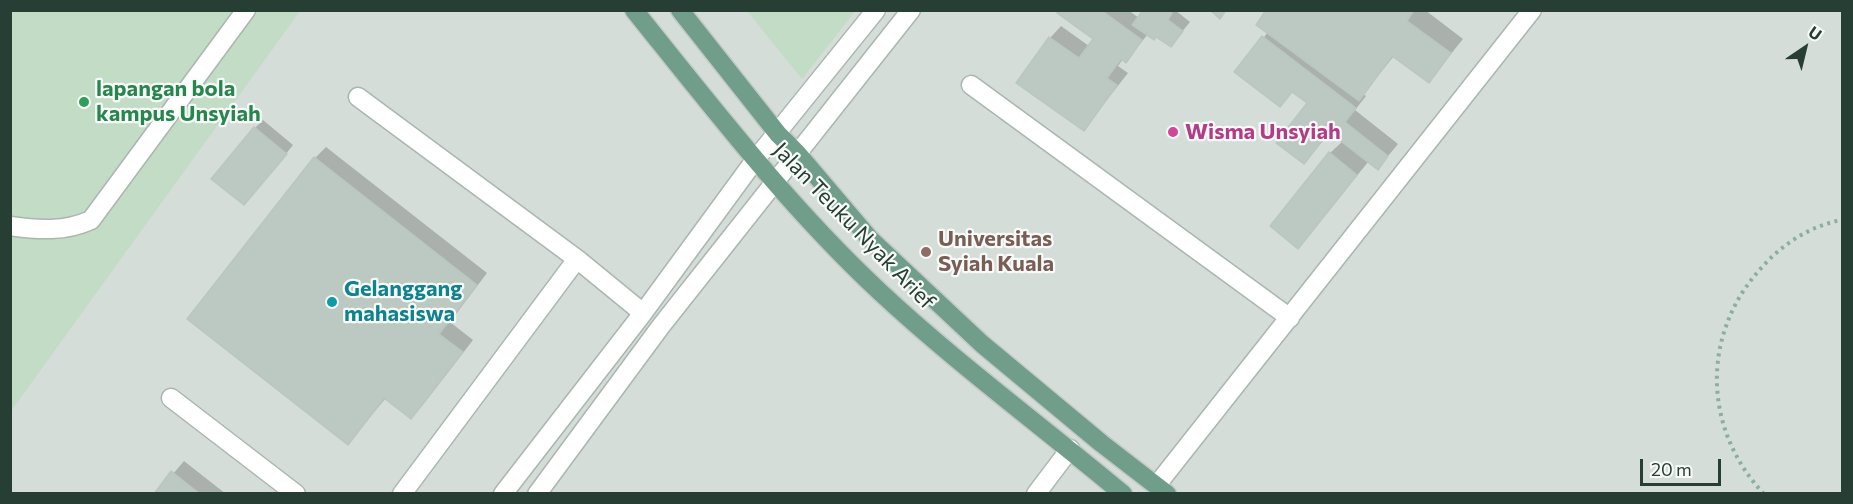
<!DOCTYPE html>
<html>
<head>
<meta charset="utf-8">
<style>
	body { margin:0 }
	#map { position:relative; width:1853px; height:504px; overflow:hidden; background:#e7eee9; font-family:Commissioner,sans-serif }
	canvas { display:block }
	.frame { position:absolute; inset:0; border:12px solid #273e34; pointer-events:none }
	.north { position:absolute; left:1775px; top:18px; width:60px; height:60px; -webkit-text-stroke:4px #f7faf8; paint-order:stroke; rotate:35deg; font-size:16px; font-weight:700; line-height:24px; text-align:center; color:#273e34 }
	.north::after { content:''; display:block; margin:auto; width:21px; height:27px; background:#273e34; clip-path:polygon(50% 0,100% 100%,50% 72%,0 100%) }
	.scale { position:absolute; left:1640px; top:459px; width:81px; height:27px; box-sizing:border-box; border:3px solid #273e34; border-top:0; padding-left:8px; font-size:18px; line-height:21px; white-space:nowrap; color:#273e34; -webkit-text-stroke:4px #f7faf8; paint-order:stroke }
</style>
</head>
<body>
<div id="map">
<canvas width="1853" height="504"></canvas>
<div class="frame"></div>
<div class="north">U</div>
<div class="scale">20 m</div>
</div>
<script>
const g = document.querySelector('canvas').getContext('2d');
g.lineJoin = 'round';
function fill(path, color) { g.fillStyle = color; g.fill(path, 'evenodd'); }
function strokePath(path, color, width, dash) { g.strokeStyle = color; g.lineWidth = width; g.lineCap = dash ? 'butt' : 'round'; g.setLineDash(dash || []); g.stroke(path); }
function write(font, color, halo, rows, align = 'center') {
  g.font = font + ' Commissioner,sans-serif'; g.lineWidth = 4.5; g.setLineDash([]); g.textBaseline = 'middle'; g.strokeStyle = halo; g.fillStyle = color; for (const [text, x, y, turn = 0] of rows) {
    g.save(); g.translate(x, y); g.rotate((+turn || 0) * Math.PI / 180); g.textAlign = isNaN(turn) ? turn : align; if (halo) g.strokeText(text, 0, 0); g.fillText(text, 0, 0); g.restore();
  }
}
fill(new Path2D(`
	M11,11H1842V493H11Z`), '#d5ddd8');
fill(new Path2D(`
	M10,11H300L11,411H10Z
	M747,11H855L802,79Z`), '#c2dcc5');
fill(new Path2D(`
	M1060,10H1128L1139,18L1145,10H1175L1190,22L1171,45L1157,35L1148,34L1126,61L1123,59L1118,66L1128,73L1084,129L1050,38L1061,26L1089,46L1095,39Z
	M1268,10H1425L1463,39L1429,81L1394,56L1363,94L1366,96L1355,110L1398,144L1378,168L1369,161L1298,247L1330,153L1343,141L1331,132L1304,162L1309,103L1293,91L1280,105L1237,72L1268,32Z
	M263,120L293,145L252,196L255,128Z
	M326,147L487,273L450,322L473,340L422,406L411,417L386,398L348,443L315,158Z
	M184,461L226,494H156Z`), '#0003');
const building = new Path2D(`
	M1058,10H1101L1142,40L1126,63L1121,59L1107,78L1117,85L1084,131L1016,83L1049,37L1079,58L1093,39L1057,13Z
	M1143,10H1168L1172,13L1168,20L1183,31L1171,47L1156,37L1154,40L1132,25Z
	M1210,10H1226L1220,19Z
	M1266,10H1414L1407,21L1451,53L1429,83L1392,56L1359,101L1256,25Z
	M1262,36L1356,108L1345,122L1388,156L1378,170L1329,132L1304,164L1276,143L1307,103L1292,92L1280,107L1234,72Z
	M254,127L287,154L244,205L211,179Z
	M1329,152L1357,175L1298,249L1270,226Z
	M314,157L477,285L439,334L463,352L411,419L384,398L348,445L187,319Z
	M171,471L200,494H154Z`);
fill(building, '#bcc8c2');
strokePath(building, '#bac7bf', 1.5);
const minor = new Path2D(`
	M971,85L1290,318
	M358,97L577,259L643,313
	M10,226C38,230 65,232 91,220L246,10
	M171,398L296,494
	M1156,486L1532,10
	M402,494L577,259
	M503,494L643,313L755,160L876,10
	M537,494L661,326L911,10
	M1036,494L1070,449`);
const major = new Path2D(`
	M634,10C712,107 788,206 879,291C956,363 1042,426 1123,494
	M680,10L778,134L797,153L870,239L982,344L1101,443L1167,494`);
strokePath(minor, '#aab6af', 21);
strokePath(major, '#c3c9c6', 21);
strokePath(new Path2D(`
	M1764,494C1701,427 1701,330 1765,264C1785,242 1813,225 1842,220`), '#8bae9d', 4, [3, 4.5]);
strokePath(minor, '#fff', 18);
strokePath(major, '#709e8b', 18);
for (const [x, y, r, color] of [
	[84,102,6,"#2e9e5b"],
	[1173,132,6,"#d1479c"],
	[926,252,6,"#8d6e63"],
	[332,302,6,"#0f9aa8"]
]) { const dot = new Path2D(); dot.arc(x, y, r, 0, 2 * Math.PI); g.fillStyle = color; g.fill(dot); strokePath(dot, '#f7faf8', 2); }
write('bold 22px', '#27864d', '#f7faf8', [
	["lapangan bola",96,89],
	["kampus Unsyiah",96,114]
], 'left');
write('bold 22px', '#b23c85', '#f7faf8', [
	["Wisma Unsyiah",1185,132]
], 'left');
write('22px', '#273e34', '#f7faf8', [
	["Jalan Teuku Nyak Arief",854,226,46]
]);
write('bold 22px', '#785e54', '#f7faf8', [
	["Universitas",938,239],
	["Syiah Kuala",938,264]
], 'left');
write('bold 22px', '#0d838f', '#f7faf8', [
	["Gelanggang",344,289],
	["mahasiswa",344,314]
], 'left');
</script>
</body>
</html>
